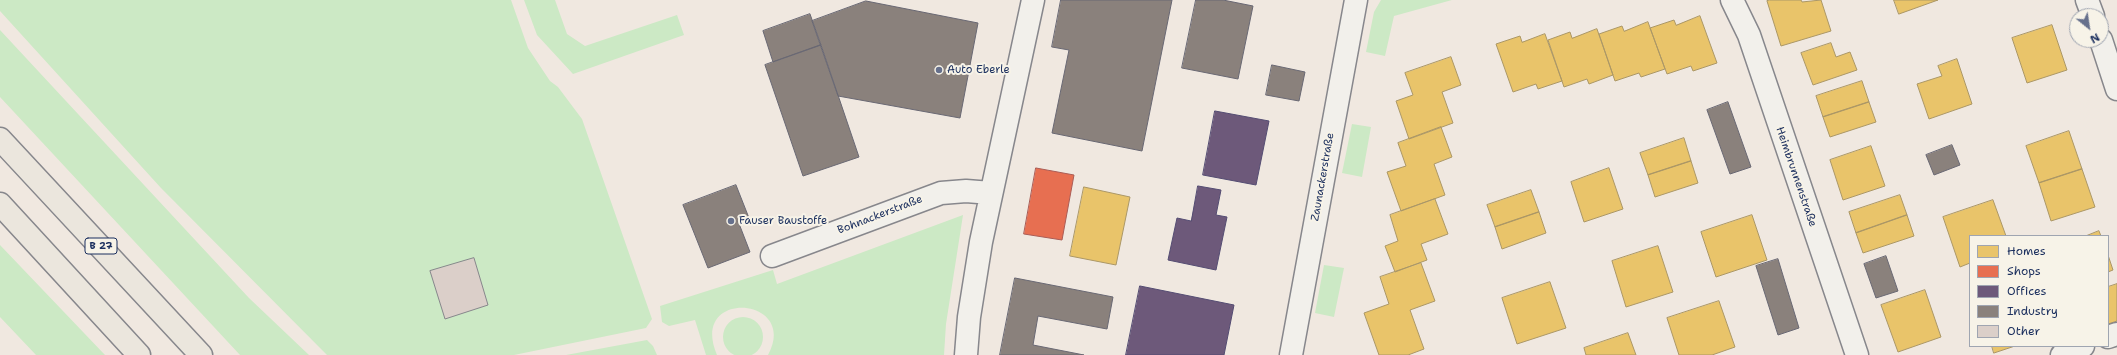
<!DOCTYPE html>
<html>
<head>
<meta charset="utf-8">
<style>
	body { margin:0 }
	#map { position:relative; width:2117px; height:355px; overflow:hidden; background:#f0e8e0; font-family:"Shantell Sans",sans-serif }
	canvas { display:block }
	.legend { position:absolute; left:1969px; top:235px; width:140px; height:112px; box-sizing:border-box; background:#f7f3e8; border:1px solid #9fa5b1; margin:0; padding:5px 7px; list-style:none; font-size:12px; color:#1b2f5e }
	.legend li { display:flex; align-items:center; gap:8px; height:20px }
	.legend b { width:20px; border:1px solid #9fa5b1 }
	.north { position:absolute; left:2069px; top:8px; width:40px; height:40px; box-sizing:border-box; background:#f7f3e8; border:1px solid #9fa5b1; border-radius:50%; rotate:150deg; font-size:11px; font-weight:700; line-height:16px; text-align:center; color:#1b2f5e }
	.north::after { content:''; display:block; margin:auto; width:14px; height:18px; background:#66708c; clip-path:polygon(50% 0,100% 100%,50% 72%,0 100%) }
</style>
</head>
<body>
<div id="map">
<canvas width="2117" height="355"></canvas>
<ul class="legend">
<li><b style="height:11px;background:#e9c46a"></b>Homes</li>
<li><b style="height:11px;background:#e76f51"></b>Shops</li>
<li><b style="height:11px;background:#6d597a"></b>Offices</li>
<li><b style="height:11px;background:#8a817c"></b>Industry</li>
<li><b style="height:11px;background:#dbcfc9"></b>Other</li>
</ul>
<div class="north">N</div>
</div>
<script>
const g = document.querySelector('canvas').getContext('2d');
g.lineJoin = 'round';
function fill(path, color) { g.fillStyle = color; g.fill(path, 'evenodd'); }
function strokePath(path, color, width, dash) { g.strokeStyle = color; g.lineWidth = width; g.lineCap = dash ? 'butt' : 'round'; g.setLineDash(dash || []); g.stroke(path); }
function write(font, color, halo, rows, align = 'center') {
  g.font = font + ' "Shantell Sans",sans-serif'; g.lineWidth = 4; g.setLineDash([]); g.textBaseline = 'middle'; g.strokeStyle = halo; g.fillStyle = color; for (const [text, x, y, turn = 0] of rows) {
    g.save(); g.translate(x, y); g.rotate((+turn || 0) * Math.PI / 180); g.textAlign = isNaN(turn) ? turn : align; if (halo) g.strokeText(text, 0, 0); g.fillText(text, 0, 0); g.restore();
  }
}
fill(new Path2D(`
	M0,0H511L528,48L550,81L558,87L582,119L652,319L646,328L514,355H327L161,188L0,11Z
	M524,0H555L567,34L585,46L677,15L684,35L573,74L537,35Z
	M1381,0H1452L1394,16L1385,56L1366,52L1374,12Z
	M0,30L249,298L309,355H240L0,97Z
	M1352,124L1371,127L1362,177L1342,173Z
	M963,215L946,324L944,355H768C800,296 688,288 717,355H706L695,320L669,326L662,322L660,306L773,270L777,284Z
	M0,245L105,355H36L0,317Z
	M1324,265L1344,268L1334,317L1315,313Z
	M723 337a20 20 0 1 1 40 0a20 20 0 1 1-40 0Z
	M647,340L653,346L657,355H566Z`), '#cce9c5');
const homes = new Path2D(`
	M1770,0H1801L1802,2L1821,0L1831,31L1781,46L1767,1Z
	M1894,0H1938L1899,14Z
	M1700,16L1717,63L1693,71L1691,66L1667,74L1650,28L1674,20L1676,25Z
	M1648,22L1665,69L1641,77L1639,73L1615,81L1599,34L1622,26L1624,31Z
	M2052,25L2067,70L2027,83L2012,38Z
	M1597,29L1613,75L1589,84L1587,79L1564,87L1548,40L1570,32L1572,38Z
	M1545,34L1562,81L1538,89L1536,84L1513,92L1496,44L1520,36L1522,42Z
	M1831,43L1836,57L1850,52L1857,70L1813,85L1801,53Z
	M1451,57L1461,85L1442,92L1453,123L1409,139L1396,101L1413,95L1405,73Z
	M1957,59L1972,104L1929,119L1917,84L1942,76L1938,66Z
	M1862,81L1869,102L1823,117L1816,96Z
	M1869,102L1876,122L1830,137L1823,117Z
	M1441,127L1452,157L1434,164L1445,195L1401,211L1387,172L1406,166L1398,143Z
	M2069,131L2082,169L2039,183L2026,146Z
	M1684,138L1691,161L1648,175L1640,153Z
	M1871,146L1885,186L1843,200L1830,160Z
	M1691,161L1698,183L1655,197L1648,175Z
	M1609,168L1623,209L1584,222L1571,182Z
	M2082,169L2095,207L2051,221L2039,183Z
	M1084,187L1130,197L1116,265L1070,256Z
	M1531,190L1539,212L1495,227L1487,205Z
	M1900,195L1907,215L1856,233L1849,212Z
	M1435,199L1448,234L1421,244L1427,260L1395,272L1385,246L1398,241L1390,215Z
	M1993,200L2006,236H1970V263L1960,267L1943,217Z
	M1539,212L1546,233L1502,249L1495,227Z
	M1752,215L1767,260L1716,277L1701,232Z
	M1907,215L1914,236L1863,253L1856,233Z
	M2099,231L2101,236H2086Z
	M1658,246L1673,292L1626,307L1612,261Z
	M2108,255L2113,270L2108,272Z
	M1421,263L1435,301L1410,310L1424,349L1408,355H1379L1364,313L1389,304L1380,277Z
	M1550,282L1566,328L1517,344L1502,298Z
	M2117,284V321L2108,324V287Z
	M1925,290L1941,337L1898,352L1881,305Z
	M1719,301L1735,347L1712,355H1679L1667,318Z
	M1628,333L1636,355H1586L1584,348Z
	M1992,346H2015L1994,353Z`);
fill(homes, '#e9c46a');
strokePath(homes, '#ab9766', 1);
const shops = new Path2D(`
	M1036,168L1074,175L1062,240L1024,234Z`);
fill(shops, '#e76f51');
strokePath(shops, '#aa5c55', 1);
const offices = new Path2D(`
	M1215,111L1269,121L1256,185L1203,175Z
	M1198,186L1221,190L1216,215L1227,217L1216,270L1168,260L1177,218L1191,221Z
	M1140,286L1234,305L1224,355H1126Z`);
fill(offices, '#6d597a');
strokePath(offices, '#544c72', 1);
const industry = new Path2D(`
	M1061,0H1172L1142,151L1052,133L1069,50L1052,47Z
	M1196,0H1223L1253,6L1238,79L1182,68Z
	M866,1L978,23L960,118L838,96L812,21Z
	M810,14L821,45L773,62L763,31Z
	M821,45L859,157L803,176L765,65Z
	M1272,65L1305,72L1299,101L1266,95Z
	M1728,102L1751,167L1730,174L1707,110Z
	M1952,145L1960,165L1934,175L1926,155Z
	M736,185L749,218L738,221L750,252L708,268L683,205Z
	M1886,256L1898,291L1876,298L1864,264Z
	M1778,259L1799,328L1778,335L1756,266Z
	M1015,278L1113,297L1107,329L1038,316L1033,345L1084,355H1000Z`);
fill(industry, '#8a817c');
strokePath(industry, '#696873', 1);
const building = new Path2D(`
	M474,258L488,305L445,319L430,271Z`);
fill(building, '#dbcfc9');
strokePath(building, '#87878c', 1);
const street = new Path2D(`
	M1732,0L1749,35L1857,355
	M2087,0L2093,16
	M2101,40L2117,89
	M772,256L941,193L966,191L991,193
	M2108,337L2117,334
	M966,355L969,317L981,242L1033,0
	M1291,355L1356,0
	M2062,355L2083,346`);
const highway = new Path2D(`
	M0,139L201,355
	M0,204L139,355`);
strokePath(street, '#87878c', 25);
strokePath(highway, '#87878c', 25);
strokePath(street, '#f2f0eb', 22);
strokePath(highway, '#ebe6dd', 22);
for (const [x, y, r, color] of [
	[939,70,4,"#66708c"],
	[731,221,4,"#66708c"]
]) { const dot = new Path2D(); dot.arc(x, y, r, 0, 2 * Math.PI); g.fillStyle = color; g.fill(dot); strokePath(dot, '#f7f3e8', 1.5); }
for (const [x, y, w] of [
	[101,246,32]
]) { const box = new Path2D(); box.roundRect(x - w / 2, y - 8, w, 16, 3); g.fillStyle = '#f7f3e8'; g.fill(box); strokePath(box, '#1b2f5e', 1); }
write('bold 10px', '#1b2f5e', null, [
	["B 27",101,246]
]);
write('11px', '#1b2f5e', '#f7f3e8', [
	["Auto Eberle",947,70],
	["Fauser Baustoffe",739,221]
], 'left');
write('11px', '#1b2f5e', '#f7f3e8', [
	["Zaunackerstraße",1323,177,-80],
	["Heimbrunnenstraße",1796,177,71],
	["Bohnackerstraße",880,215,-21]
]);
</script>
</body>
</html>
